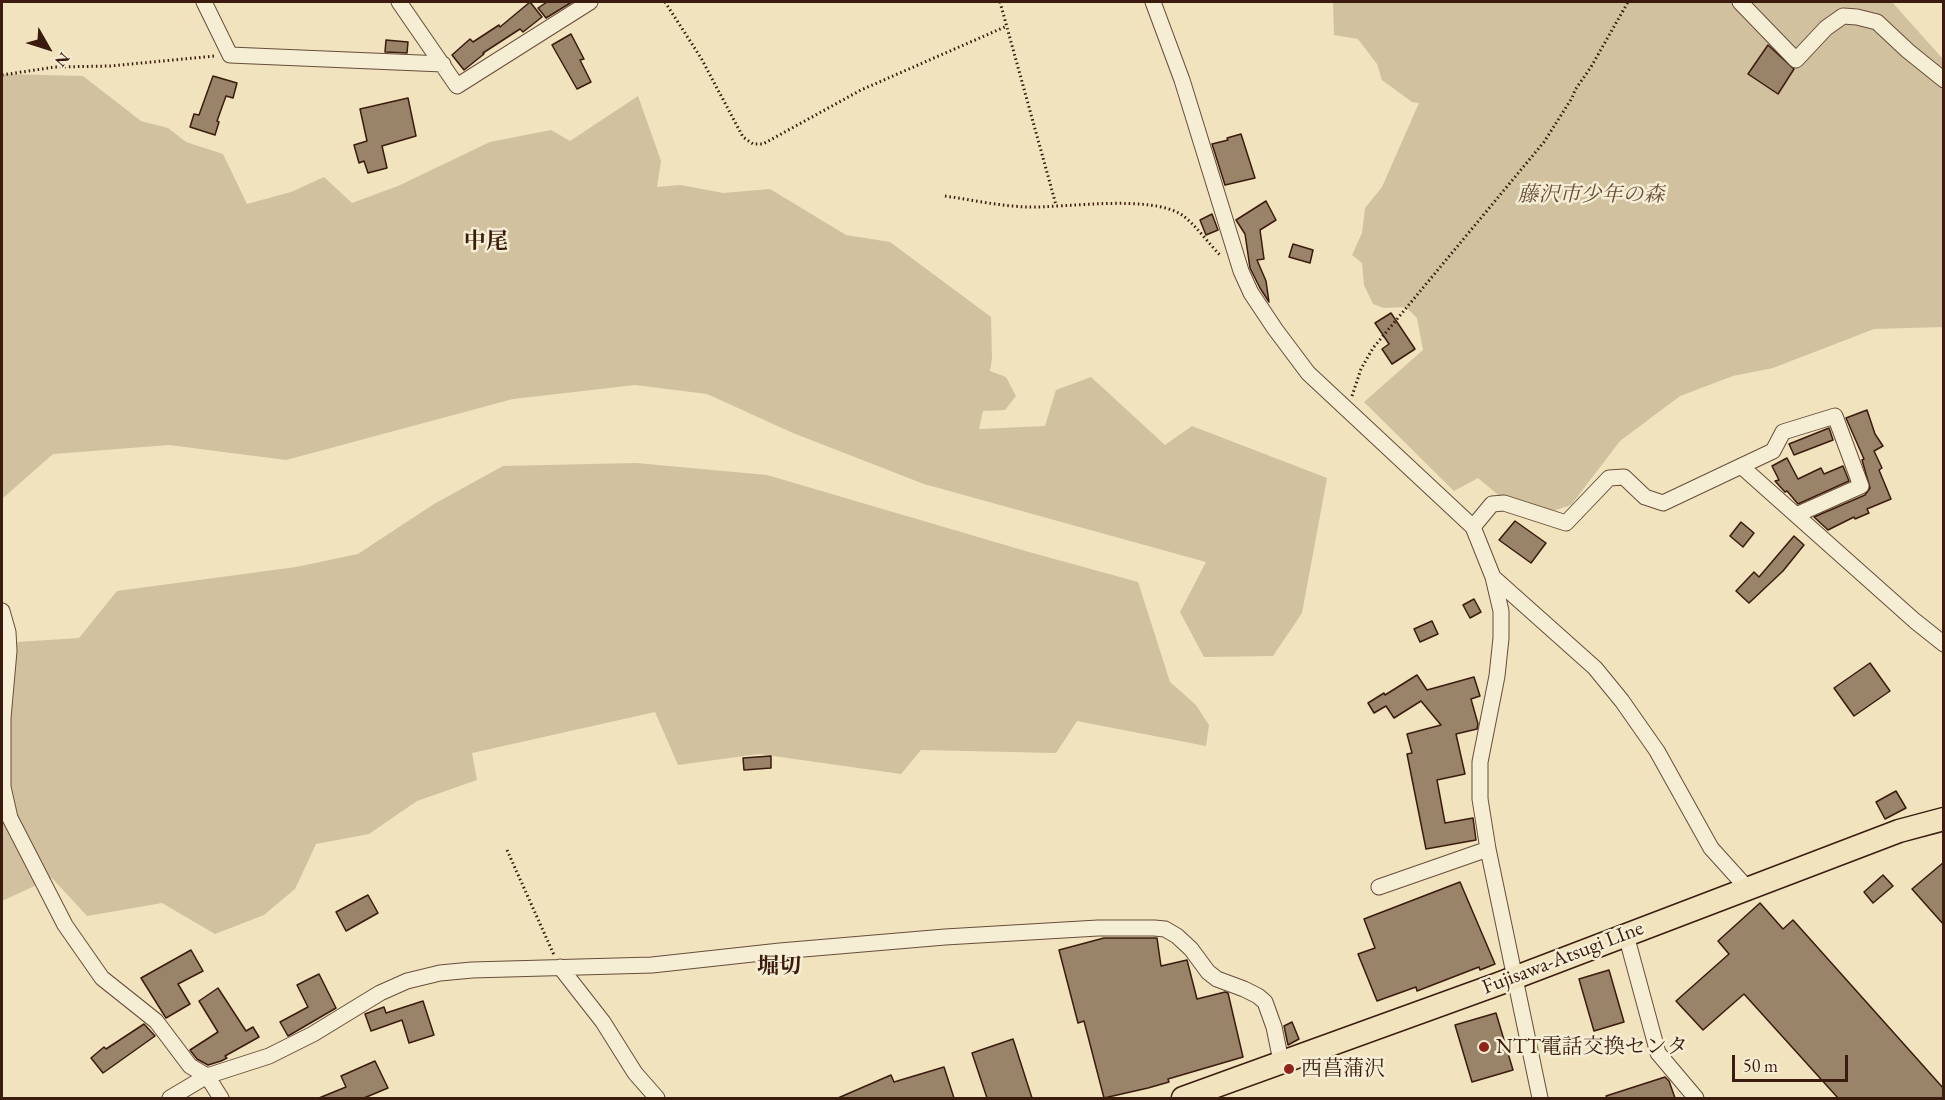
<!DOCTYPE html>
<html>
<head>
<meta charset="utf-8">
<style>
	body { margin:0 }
	#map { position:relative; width:1945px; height:1100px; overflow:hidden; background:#f0e3bd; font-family:"EB Garamond",serif }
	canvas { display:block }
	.frame { position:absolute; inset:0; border:3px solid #3a1b0e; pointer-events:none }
	.north { position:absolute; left:18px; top:18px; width:60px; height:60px; -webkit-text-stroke:4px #f5edd4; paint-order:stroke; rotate:129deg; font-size:16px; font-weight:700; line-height:24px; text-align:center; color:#3a1b0e }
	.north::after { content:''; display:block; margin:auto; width:21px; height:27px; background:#3a1b0e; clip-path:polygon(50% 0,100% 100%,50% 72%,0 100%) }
	.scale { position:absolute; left:1732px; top:1055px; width:116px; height:27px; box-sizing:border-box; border:3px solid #3a1b0e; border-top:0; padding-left:8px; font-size:18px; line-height:21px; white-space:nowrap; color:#3a1b0e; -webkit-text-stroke:4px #f5edd4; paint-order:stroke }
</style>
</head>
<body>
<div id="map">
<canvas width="1945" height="1100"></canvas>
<div class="frame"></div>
<div class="north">N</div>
<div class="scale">50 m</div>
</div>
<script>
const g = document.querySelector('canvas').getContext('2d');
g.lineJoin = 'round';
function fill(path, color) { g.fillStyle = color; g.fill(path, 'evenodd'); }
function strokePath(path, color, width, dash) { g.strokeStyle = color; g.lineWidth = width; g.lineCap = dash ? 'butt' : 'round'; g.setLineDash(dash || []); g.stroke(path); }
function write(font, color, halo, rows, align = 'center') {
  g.font = font + ' "EB Garamond","Noto Serif JP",serif'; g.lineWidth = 5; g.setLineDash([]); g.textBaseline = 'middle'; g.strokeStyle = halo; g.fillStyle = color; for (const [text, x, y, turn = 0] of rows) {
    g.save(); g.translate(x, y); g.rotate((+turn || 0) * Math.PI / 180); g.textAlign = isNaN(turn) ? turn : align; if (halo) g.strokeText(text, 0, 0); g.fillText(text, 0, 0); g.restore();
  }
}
fill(new Path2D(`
	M1333,2H1892L1943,59V327L1874,329L1773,368L1733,376L1680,396L1620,441L1571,505L1541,515L1502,498L1478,478L1454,491L1364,402L1423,350L1417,318L1406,307L1384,308L1373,304L1364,285L1362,263L1352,255L1362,233L1365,208L1382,187L1419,103L1412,102L1382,80L1377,64L1358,39L1334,35Z
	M2,74L83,76L141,121L168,128L186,142L223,154L247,204L291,192L324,177L352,203L398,186L490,142L551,130L570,141L638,96L661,161L657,187L681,185L723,193L770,189L846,235L890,242L991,317L992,359L990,371L1006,377L1016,396L1005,410L983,411L979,429L1045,426L1056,390L1091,377L1165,445L1192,426L1327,478L1302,613L1273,656L1204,657L1180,612L1206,562L924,484L793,433L707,394L635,385L513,399L286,460L169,445L53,454L2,499Z
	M636,463L767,475L1029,552L1138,582L1170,682L1196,705L1209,725L1206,746L1077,721L1056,753L921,750L901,774L759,754L678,765L655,712L472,753L477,780L417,801L369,834L316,844L295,889L264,915L215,934L162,903L87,916L52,878L2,901V643L79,638L117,591L296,567L358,554L434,504L503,466Z`), '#d1c19f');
const building = new Path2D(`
	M530,2L542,17L523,32L520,29L483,53L484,54L464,70L452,55L470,39L473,42L499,25L500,27Z
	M547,2H572L546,18L538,8Z
	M571,34L584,59L580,60L591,82L577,89L552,45Z
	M386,40L408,42L407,53L385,52Z
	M1768,45L1794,69L1778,94L1748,74Z
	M213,76L237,83L233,98L226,96L217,121L219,122L215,135L190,127L194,114L199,115Z
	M408,98L416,136L382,146L387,168L368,173L364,161L359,163L354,145L367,141L360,109Z
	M1241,134L1255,178L1225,185L1212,144L1228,140L1227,138Z
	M1266,201L1276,220L1260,230L1264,259L1257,260L1266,281L1269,302L1260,288L1250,268L1245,234L1236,220Z
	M1212,214L1218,230L1206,235L1200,220Z
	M1293,244L1313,250L1310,263L1289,257Z
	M1391,313L1415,349L1392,364L1382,349L1389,344L1375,323Z
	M1867,410L1875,434L1883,446L1874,451L1882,468L1879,470L1891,499L1867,509L1869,513L1855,519L1854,517L1828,530L1814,517L1865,495L1870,488L1862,460L1864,459L1846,418Z
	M1829,428L1833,440L1794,455L1789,444Z
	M1787,458L1798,479L1821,468L1824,474L1843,466L1849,481L1798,504L1787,491L1785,492L1775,481L1779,480L1772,466Z
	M1515,521L1546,543L1531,563L1499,540Z
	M1741,522L1754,533L1743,547L1730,536Z
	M1794,536L1804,545L1783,571L1749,603L1736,591L1754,572L1759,577Z
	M1474,599L1481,612L1470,618L1463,605Z
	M1432,621L1438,634L1420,642L1414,629Z
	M1870,663L1890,691L1854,716L1834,688Z
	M1417,675L1427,690L1474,677L1480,696L1471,699L1478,724L1477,729L1456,734L1465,774L1437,780L1445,823L1473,818L1476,840L1426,849L1407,754L1412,753L1407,734L1441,725L1421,701L1394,718L1386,706L1374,713L1368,703L1384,693L1385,695Z
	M771,756V768L744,770L743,758Z
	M1896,791L1906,808L1885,819L1876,802Z
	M1944,862V925L1912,889Z
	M1883,875L1893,886L1873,903L1864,892Z
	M1460,882L1495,964L1480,970L1479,967L1417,991L1416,987L1377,1001L1358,954L1375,948L1364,919Z
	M368,895L378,913L346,931L336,912Z
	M1760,903L1783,929L1793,920L1944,1089V1098H1838L1744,994L1703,1030L1676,1001L1729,954L1718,941Z
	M1104,938H1157L1161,966L1187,960L1197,999L1225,992L1228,993L1243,1057L1168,1079L1169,1082L1148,1088L1104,1098L1084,1021L1078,1023L1059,950Z
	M191,950L203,971L178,984L190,1004L166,1018L141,978Z
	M1609,970L1624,1022L1594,1031L1579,979Z
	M319,974L336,1008L288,1036L280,1022L308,1007L297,985Z
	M218,988L246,1031L253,1027L259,1037L225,1056L227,1058L221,1061L208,1065L197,1059L190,1050L218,1032L199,1001Z
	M423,1001L434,1035L409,1043L402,1020L371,1031L365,1014L384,1007L386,1013Z
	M1496,1013L1513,1070L1472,1082L1455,1025Z
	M1292,1022L1299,1039L1288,1045L1284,1026Z
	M144,1024L155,1036L103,1073L91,1058L104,1047L106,1049Z
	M1013,1039L1032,1098H987L972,1053Z
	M375,1061L388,1088L364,1098H319L346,1087L341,1076Z
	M944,1067L954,1098H838L891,1075L894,1082Z
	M1665,1077L1669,1081L1675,1098H1607L1606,1096Z`);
fill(building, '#998369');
strokePath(building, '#3a1b0e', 1.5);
const minor = new Path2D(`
	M204,2L230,55L443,64
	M399,2L457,86L590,2
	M1153,2L1182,80L1241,271L1251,293L1275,329L1308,373L1473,527L1493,577L1501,611V638L1497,676L1480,762V799L1488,849L1540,1098
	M1740,2L1796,60L1826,28L1843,16L1857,17L1877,22L1908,51L1944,80
	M1741,466L1915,621L1944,644
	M1473,527L1492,504L1504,503L1566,523L1609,478L1624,477L1645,497L1663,503L1773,451L1783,432L1835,416L1861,486L1796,515
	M1493,577L1595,668L1622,701L1657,751L1711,848L1748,889
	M2,611L8,632L9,651L3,718V787L10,818L65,925L102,978L156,1021L190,1066L207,1076L221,1098
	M1379,887L1488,849
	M1626,935L1658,1053L1696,1098
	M560,967L603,1022L635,1073L657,1098
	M170,1098L207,1076L269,1056L313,1034L380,993L407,981L440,973L472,970L652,965L780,951L945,937L1098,928H1154L1165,929L1177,936L1191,949L1208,972L1217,979L1244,989L1258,996L1265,1002L1274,1027L1281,1061`);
const primary = new Path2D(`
	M1183,1098L1498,984L1899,831L1944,819`);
strokePath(minor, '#684d3a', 17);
strokePath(primary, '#3a1b0e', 25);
strokePath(new Path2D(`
	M665,2L701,58L743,137L753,144H763L861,90L1007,26
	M1000,2L1056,205
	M2,75L55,67L110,66L215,56
	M945,196C972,200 1000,206 1027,207C1066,208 1150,194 1182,215C1195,224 1209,244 1220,255
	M1352,396L1361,369L1373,348L1544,142L1572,98L1575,90L1591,67L1628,2
	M507,850L554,955`), '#3a1b0e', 3, [1.5, 3]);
strokePath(minor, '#f5edd4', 15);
strokePath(primary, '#f0e3bd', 22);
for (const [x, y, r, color] of [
	[1484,1047,6,"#8f2418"],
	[1289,1069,6,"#8f2418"]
]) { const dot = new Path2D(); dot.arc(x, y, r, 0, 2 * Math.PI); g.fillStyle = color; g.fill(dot); strokePath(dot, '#f5edd4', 2); }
write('italic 21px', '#674d3a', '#f5edd4', [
	["藤沢市少年の森",1591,195]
]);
write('21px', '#3a1b0e', '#f5edd4', [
	["Fujisawa-Atsugi LIne",1563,958,-21]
]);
write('21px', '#3a1b0e', '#f5edd4', [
	["NTT電話交換センタ",1496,1047],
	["西菖蒲沢",1301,1069]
], 'left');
write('bold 22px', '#3a1b0e', '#f5edd4', [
	["中尾",486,242],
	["堀切",779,967]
]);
</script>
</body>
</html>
